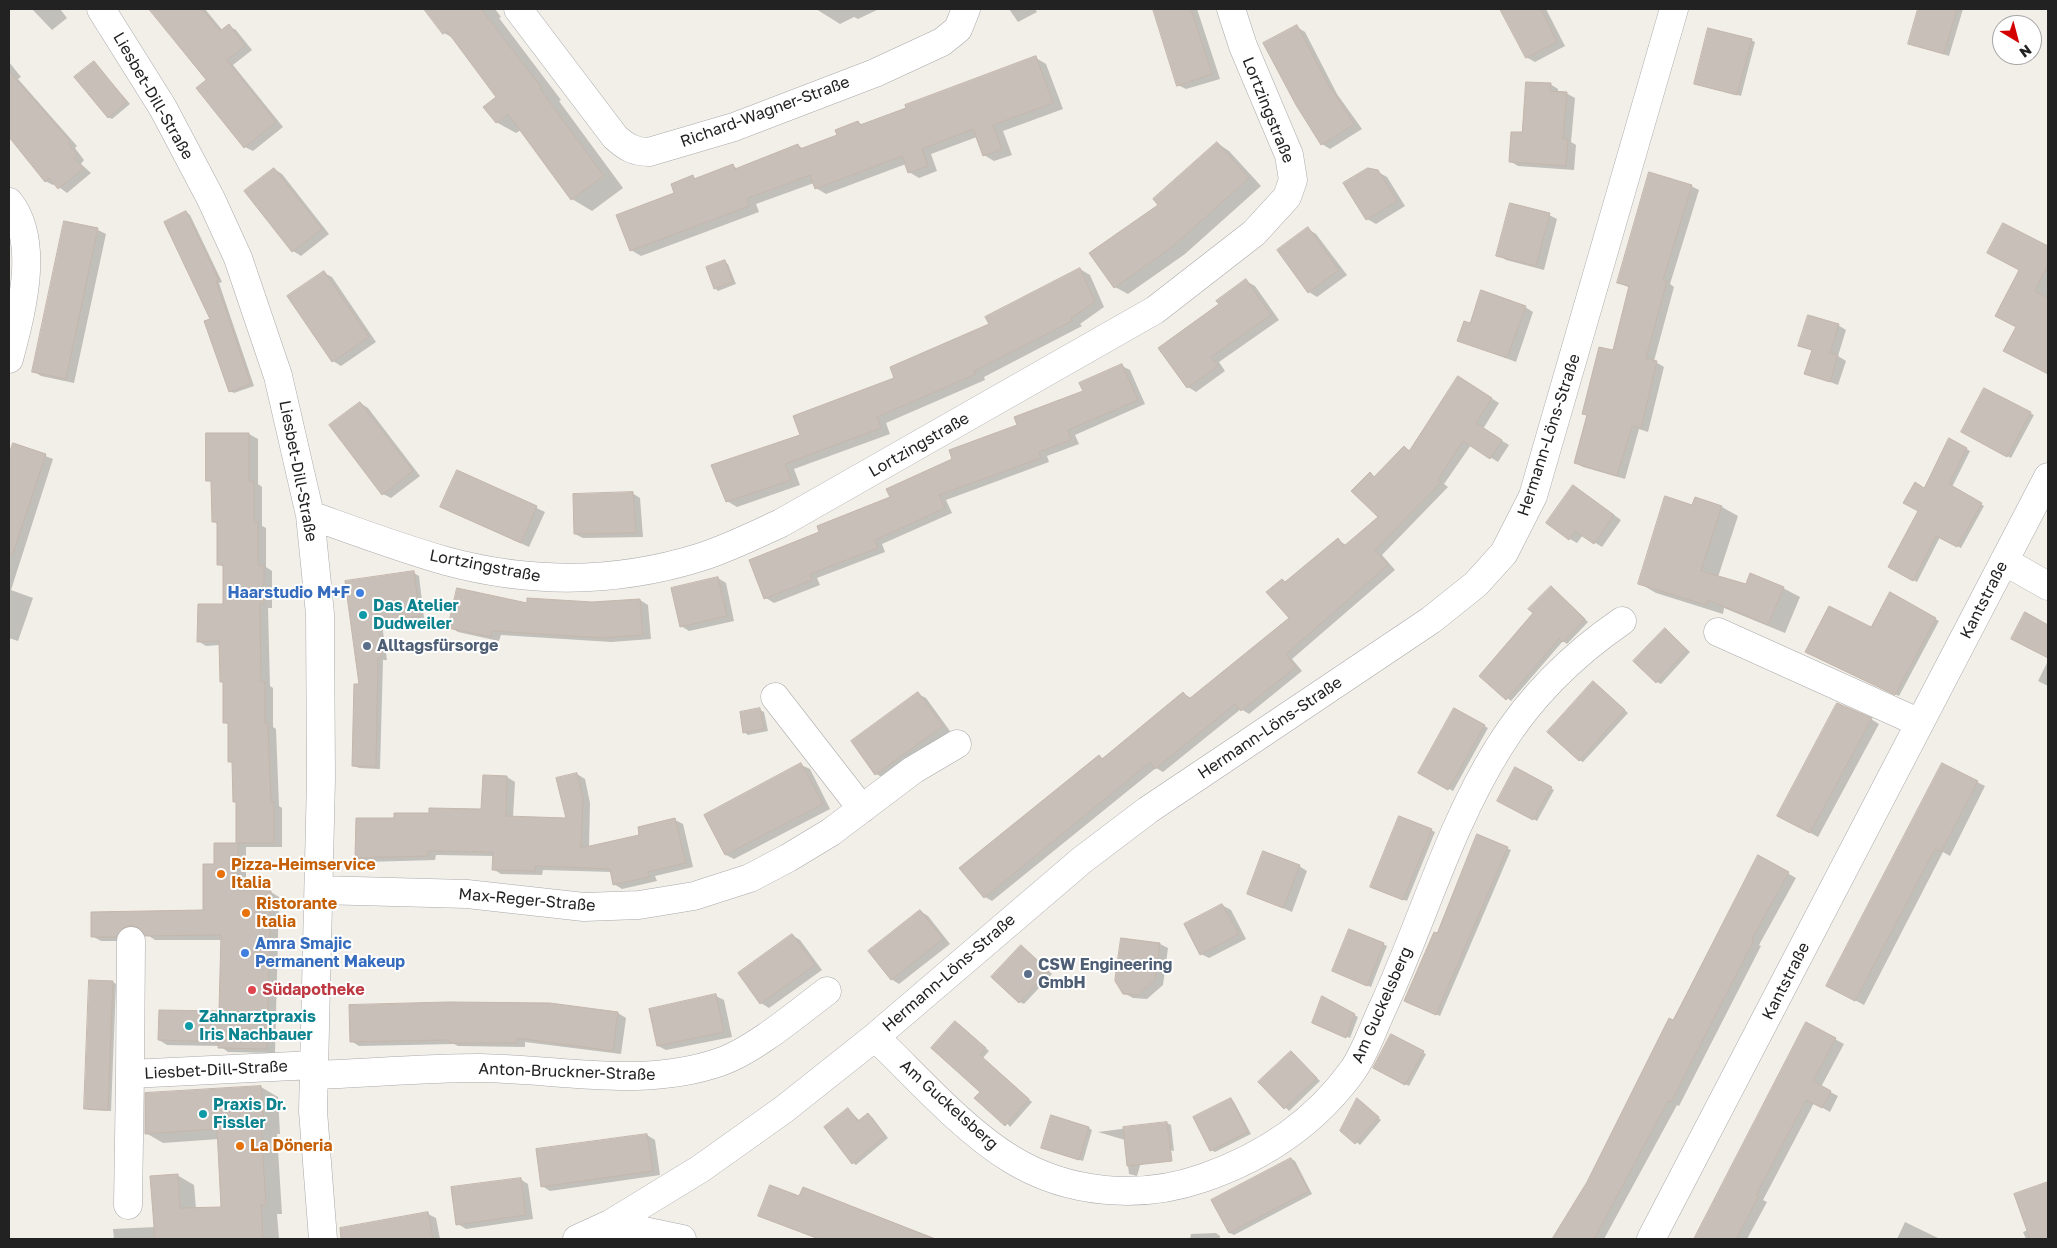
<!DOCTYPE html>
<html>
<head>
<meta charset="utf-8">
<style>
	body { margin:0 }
	#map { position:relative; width:2057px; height:1248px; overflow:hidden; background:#f2efe9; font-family:"Golos Text",sans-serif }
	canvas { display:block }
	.frame { position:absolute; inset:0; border:10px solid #222; pointer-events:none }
	.north { position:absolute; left:1992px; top:15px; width:50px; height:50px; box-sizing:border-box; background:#fff; border:1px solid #a7a7a7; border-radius:50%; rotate:143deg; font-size:14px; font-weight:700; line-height:20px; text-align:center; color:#222 }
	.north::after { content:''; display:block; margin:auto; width:18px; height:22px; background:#d40000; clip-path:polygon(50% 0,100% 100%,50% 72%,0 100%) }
</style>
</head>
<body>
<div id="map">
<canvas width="2057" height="1248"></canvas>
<div class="frame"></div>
<div class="north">N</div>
</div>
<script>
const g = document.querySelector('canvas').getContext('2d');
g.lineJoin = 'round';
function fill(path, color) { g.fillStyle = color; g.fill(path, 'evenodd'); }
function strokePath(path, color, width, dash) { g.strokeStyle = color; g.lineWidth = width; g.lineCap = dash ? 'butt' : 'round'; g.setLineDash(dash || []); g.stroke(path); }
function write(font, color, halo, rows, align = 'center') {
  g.font = font + ' "Golos Text",sans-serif'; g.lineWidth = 4; g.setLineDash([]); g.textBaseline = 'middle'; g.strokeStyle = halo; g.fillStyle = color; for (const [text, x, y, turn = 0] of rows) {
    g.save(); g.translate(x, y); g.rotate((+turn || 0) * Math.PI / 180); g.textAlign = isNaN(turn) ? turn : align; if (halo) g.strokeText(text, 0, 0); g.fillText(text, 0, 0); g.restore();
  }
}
fill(new Path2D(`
	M32,9H60L67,18L52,30Z
	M151,9H205L223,31L229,26L236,30L252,50L233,65L283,127L253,151L245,147L208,80Z
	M427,9H495L501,17L499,18L561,100L559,101L623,188L592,211L572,199L521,130L516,133L496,122L498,97L453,38L444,33Z
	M816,9H879L858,19L854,17L840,24Z
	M1009,9H1035L1037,12L1018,22Z
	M1154,9H1197L1220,79L1186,89L1178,85Z
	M1508,9H1546L1565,46L1535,62L1526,57L1503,11Z
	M1919,9H1963L1949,56L1909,43Z
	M1297,27L1305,32L1337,94L1362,129L1330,149L1322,144Z
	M1751,40L1755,42L1741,96L1695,83Z
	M1036,58L1046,64L1063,109L1003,131L1012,155L994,161L984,155L977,137L931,154L937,171L919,178L909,172L906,164L826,194L816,188L814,183L756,204L759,212L641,256L631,250L675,193L693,177L697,179L733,166L738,169L798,145L803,149L838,135L858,122L863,125Z
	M9,62L21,77L18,79L77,146L75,148L84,160L81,164L91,173L67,193L55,184L53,185L45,181L9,135Z
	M94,62L130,104L112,119L108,117Z
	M1550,84L1558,89V92L1566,93L1575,98L1571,142L1576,145L1574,170L1518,166L1510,161Z
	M1217,143L1229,151L1261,186L1185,254L1128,294L1115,287L1160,205Z
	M274,169L282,174L329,234L301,256L293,251Z
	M1378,172L1387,177L1405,206L1376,224L1367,219L1345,183Z
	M1691,186L1699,190L1670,284L1674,287L1654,361L1664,367L1648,432L1639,429L1625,479L1583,467L1576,463L1588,416L1583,413L1613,351L1630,288L1618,282Z
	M186,212L190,215L222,282L219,283L254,386L234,393L230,391Z
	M1549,215L1557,219L1544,270L1506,260L1498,255Z
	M2003,224L2048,248V373L2005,350L2017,327L2020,269Z
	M1308,229L1316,234L1347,275L1317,297L1309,292Z
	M98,230L106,234L74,383L41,376L33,371Z
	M725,262L728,264L736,284L718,291L715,288Z
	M1080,269L1090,275L1104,307L1080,324L1082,326L984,377L985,380L886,423L890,434L794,469L800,485L737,507L727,501L802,436L991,325Z
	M324,273L332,277L376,342L341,366L333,361L288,297Z
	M1246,281L1255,286L1279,320L1219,362L1225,371L1196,392L1188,387L1221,305Z
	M1525,307L1533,312L1516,362L1459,340L1470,325Z
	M1838,325L1846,330L1838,356L1846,361L1838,385L1806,373L1813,351L1800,345Z
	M1122,366L1130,370L1145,404L1075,435L1079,444L1047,456L1049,462L946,500L952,513L882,544L885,552L817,578L820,585L774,603L766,598L821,533L892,498L954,460L1084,392Z
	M1466,382L1499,403L1483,429L1509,445L1498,462L1471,445L1444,484L1448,487L1382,555L1395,570L1292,659L1302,671L1249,714L1241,709L1163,772L1156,768L992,901L985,897L1099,756L1104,759L1184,694L1191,698L1291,618L1282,580L1286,583L1338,540L1346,545L1380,517L1370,474L1375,477L1404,447L1411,451Z
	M1985,390L2034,415L2011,458L1962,432Z
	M360,403L368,408L420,476L391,498L383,494Z
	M207,434H249L258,439V484L262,487V526L266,528V567L272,571V608H268L270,686L273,688V727L276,729L279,806L282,808V847H246V892H271L279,897L275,1053L228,1052L220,1046L167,1045L159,1040L221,1012L222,940H155L140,930L132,932L125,941H101L92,936V913L204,911L215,865L237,844V803L234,801V764L229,761V725L224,722V683L221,681L220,645L206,646L198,641L224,605V567L218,564L219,525L213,521V483L207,480Z
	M1949,440L1970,451L1952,487L1984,506L1961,548L1940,537L1917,582L1889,567L1920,510L1925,489Z
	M14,444L53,459L11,590L33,598L18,641L9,638V459Z
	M458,471L545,512L529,547L450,511Z
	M1581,491L1621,520L1602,547L1583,535L1577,543L1570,539Z
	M632,493L640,498L643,537L583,538L575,534Z
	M1696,498L1722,507L1738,516L1718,577L1746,585L1783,588L1800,597L1785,633L1724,608L1723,614L1656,593L1639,583L1693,507Z
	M414,573L419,576L424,618L382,624L387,660H383L380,769L359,768L354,766L361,686L347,582Z
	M718,578L726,583L734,621L689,631L681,626Z
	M1551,587L1588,622L1567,644L1563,641L1511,701L1481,676L1535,613Z
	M1890,594L1939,621L1899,696L1810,653L1871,629Z
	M640,600L648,605L651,639L611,642L501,635L499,641L458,632L450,627L528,605Z
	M1669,632L1690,652L1661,684L1657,682Z
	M2048,661V686L2038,681Z
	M1597,685L1628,713L1583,762L1579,760Z
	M918,694L926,698L950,731L884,778L876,774Z
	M1455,709L1488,728L1453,791L1420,773Z
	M760,710L764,712L768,731L748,735L744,732Z
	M1871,719L1879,724L1818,837L1778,815Z
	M801,765L810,769L830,809L734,859L726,855Z
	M1516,769L1554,790L1537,821L1499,800Z
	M577,774L585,779L590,803L589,848L641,836L675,820L683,824L693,867L655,876L657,881L622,889L614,884L612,872L543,870L542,875L501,874L493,869L494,856L436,855L435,860L364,862L356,858L395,819L482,810L507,777L515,782L513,817L567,819Z
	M1977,782L1985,786L1950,856L1943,852L1864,1005L1834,989Z
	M1431,830L1435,832L1407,901L1375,888Z
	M1478,836L1511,850L1440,1016L1410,1003Z
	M1759,857L1796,878L1759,945L1761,946L1679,1106L1677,1105L1604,1239H1553L1588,1182Z
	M1299,866L1307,871L1292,912L1248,893Z
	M1222,905L1231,910L1246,939L1209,958L1201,954Z
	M920,911L928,916L950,944L899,984L891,979Z
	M792,935L800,940L822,970L769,1008L761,1003L740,973Z
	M1160,944L1168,948L1163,985L1147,999L1133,998L1124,993Z
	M1383,944L1387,946L1371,987L1338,973Z
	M1024,948L1052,974L1024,1004L1020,1002Z
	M113,982L116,984L111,1111L89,1110L85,1108Z
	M716,996L724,1000L732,1037L666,1050L658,1046Z
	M1323,998L1358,1017L1350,1038L1317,1025Z
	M550,1004L618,1013L626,1018L621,1054L525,1042V1047L458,1046L454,1044L359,1046L351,1041Z
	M959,1024L989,1051L983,1058L1032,1102L1010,1127L982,1092Z
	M1807,1024L1844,1044L1821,1087L1838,1096L1830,1112L1814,1103L1763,1200L1767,1202L1747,1239H1695Z
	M1392,1035L1426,1054L1409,1086L1375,1067Z
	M1294,1055L1320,1081L1289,1111L1260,1082Z
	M261,1087L278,1097L280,1134H277L282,1214H277L279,1239H114L113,1229L155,1227L177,1175L194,1185L196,1209H223L219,1139L163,1143L146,1133L147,1094Z
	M1231,1100L1234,1102L1251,1134L1215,1152L1211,1150Z
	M1361,1102L1381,1120L1360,1145L1342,1130Z
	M848,1109L860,1121L868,1115L872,1117L888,1138L856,1165L853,1163Z
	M1167,1123L1171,1125L1174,1151L1146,1145L1137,1176L1129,1174L1125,1140L1098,1132Z
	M1089,1128L1092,1130L1083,1161L1046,1149Z
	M647,1135L655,1140L660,1175L550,1191L542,1186L537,1150Z
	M1291,1159L1295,1161L1312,1194L1234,1235L1230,1233L1213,1201Z
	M520,1179L528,1184L533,1219L466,1229L458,1224Z
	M2048,1183V1239H2026L2023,1232L2028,1230L2016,1194Z
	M804,1188L937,1239H822L763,1218L800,1198Z
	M428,1214L436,1218L440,1239H365L362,1225Z
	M1905,1222L1940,1239H1897Z
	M1216,1233L1220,1236V1239H1190L1191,1234Z`), '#0003');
const building = new Path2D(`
	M149,9H202L220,31L229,24L245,46L227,60L276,122L244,148L196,88L206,80Z
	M424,9H481L542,88L540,89L604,176L571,200L508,114L496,123L483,107L496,97L447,31L443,34Z
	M1153,9H1191L1212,74L1177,86Z
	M1500,9H1541L1557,42L1526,58Z
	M1918,9H1957L1944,54L1908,44Z
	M1297,25L1331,90L1332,89L1354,124L1321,145L1296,105L1263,43Z
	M1708,28L1752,39L1737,95L1694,84Z
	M1036,56L1053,103L993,125L1002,149L983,156L973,129L922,149L928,166L908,173L902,156L815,189L810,175L746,199L749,206L630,251L616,215L674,193L671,184L693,175L694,179L733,164L735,169L798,144L800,149L837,135L835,130L858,121L860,125L906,108L905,105Z
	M94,61L127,102L108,118L74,77Z
	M9,71L70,141L68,143L77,155L74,159L84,168L58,189L49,178L45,182L9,137Z
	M1526,82L1551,83L1550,91L1567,92L1563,139H1568L1566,166L1509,162L1511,132H1522Z
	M1217,142L1249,178L1172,247L1114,288L1089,253L1158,205L1153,199Z
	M274,168L322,229L292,252L244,191Z
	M1368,168L1378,170L1397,201L1366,220L1343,183Z
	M1649,172L1692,185L1663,280L1667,281L1646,358L1657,361L1641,428L1632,426L1617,476L1574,463L1587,415L1582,414L1599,347L1613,350L1629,286L1617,283Z
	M1510,203L1550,213L1536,266L1496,256Z
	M186,211L219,280L216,281L251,384L229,392L204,321L210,319L164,222Z
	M64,221L98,228L66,379L32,372Z
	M2003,223L2048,246V265L2035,291L2048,298V374L2003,351L2016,327L1995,316L2019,270L1987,253Z
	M1308,227L1339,270L1308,293L1277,250Z
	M725,260L733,282L714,289L706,267Z
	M1080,268L1095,302L1071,318L1072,321L974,371L976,374L877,417L881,428L785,464L791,480L726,502L711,465L800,435L793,416L894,378L890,367L989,324L985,317Z
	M324,271L369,337L332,362L287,296Z
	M1246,279L1271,315L1211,357L1218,366L1187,388L1158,348L1219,304L1216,301Z
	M1481,290L1526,306L1507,358L1457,341L1464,321L1470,323Z
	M1808,315L1839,324L1830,353L1838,355L1830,382L1804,374L1812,350L1798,346Z
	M1122,364L1138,400L1068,430L1071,440L1039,452L1041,458L939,495L945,508L875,540L878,548L810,574L812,580L764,599L749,560L819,532L817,526L890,497L886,489L952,459L949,450L1017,425L1014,417L1083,391L1079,383Z
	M1458,376L1492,398L1476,423L1502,440L1490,459L1463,441L1438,479L1441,482L1375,550L1388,565L1286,654L1296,667L1241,711L1235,704L1155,769L1150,762L984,898L959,868L1099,755L1102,759L1183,692L1189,699L1289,618L1266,592L1282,579L1285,582L1338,538L1344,546L1378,517L1351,491L1370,472L1374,477L1404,446L1409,451Z
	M1984,388L2031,412L2007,457L1961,432Z
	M360,402L413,471L382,495L329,425Z
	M206,433H249V481H254V522H258V565H264V604H260L261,682H265V723L268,722L271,802H274V843H238V890L271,891L267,1049L218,1048L219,1042L158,1040L159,1010L219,1011L221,935L145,936L139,928L131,925L123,928L116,937H91V912L203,910V864H214V843H236V802H233L232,762H228V723H223V682H220L219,641L197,642L198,604H223V565H217V522H212L211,481H206Z
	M1949,438L1967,448L1949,484L1982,503L1957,547L1936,536L1913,581L1888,567L1918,511L1903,503L1915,482L1924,488Z
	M13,443L46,454L13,554H9V455Z
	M457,470L537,506L521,543L440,507Z
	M1573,485L1614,515L1594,544L1575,531L1569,540L1546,523Z
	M633,492L636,533L574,534L573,494Z
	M1665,496L1692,505L1695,497L1722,506L1701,571L1746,584L1750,573L1784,587L1768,625L1708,600L1706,605L1638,584Z
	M414,571L420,616L378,622L382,657L378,658L376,767L352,766L354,684H359L345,581Z
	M718,577L727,616L680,627L671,588Z
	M1551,586L1585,619L1563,642L1559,639L1506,700L1479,676L1533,613L1528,609Z
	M457,588L527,603V598L592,602L640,599L643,635L602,638L492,631L491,637L448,628Z
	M1890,592L1936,618L1895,695L1805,652L1829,606L1871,627Z
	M2025,612L2048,625V658L2011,639Z
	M1665,628L1687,650L1656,683L1633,661Z
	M1593,681L1625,710L1579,761L1547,732Z
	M918,692L943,726L875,775L851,741Z
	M1837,703L1872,718L1810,833L1777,816Z
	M760,708L764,729L743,733L740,712Z
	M1454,708L1485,725L1448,790L1418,773Z
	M801,763L823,804L725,855L704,815Z
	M1942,763L1978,781L1941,852L1935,849L1855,1001L1826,986Z
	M1515,767L1552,787L1533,820L1497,801Z
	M577,773L583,798L581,848L639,835L638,827L675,818L686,863L648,872L649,877L613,885L610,869L535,866V871L492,870L493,852L428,851V856L355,858L356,818H394V813H429V808L481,809L483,775L507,776L506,816L566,818L556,778Z
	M1399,816L1432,829L1403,900L1370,887Z
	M1477,834L1508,847L1436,1015L1404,1001L1434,932L1437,933Z
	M1263,851L1300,865L1283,908L1247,894Z
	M1758,855L1789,872L1752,939L1754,940L1671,1102L1668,1101L1594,1239H1552L1587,1182L1669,1018L1673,1020Z
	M1222,904L1239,934L1200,955L1184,924Z
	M920,910L943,939L891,980L868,951Z
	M1349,929L1384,943L1367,986L1332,971Z
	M792,934L815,965L760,1004L738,973Z
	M1121,938L1160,943L1155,980L1138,995L1123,994L1115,981Z
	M1021,945L1049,971L1019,1003L991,977Z
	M89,980L113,981L108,1110L84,1109Z
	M716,994L724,1032L657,1046L649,1009Z
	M1322,996L1355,1014L1346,1038L1312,1023Z
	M449,1002L550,1003L618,1012L613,1051L517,1038V1043H449V1040L350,1042L349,1005Z
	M955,1021L986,1048L980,1055L1029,1099L1005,1126L974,1098L980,1092L931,1048Z
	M1806,1022L1836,1038L1813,1081L1831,1091L1822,1108L1806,1100L1756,1195L1759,1196L1736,1239H1694Z
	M1391,1034L1424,1051L1405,1085L1373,1068Z
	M1291,1051L1317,1078L1284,1109L1258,1082Z
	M261,1086L264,1125H261L266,1205H261L263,1239H155L150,1176L178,1174L180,1208L221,1207L217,1129L145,1134V1093Z
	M1231,1098L1248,1132L1210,1151L1193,1117Z
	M1357,1098L1379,1117L1355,1144L1340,1131Z
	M848,1108L858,1121L868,1113L885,1136L852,1164L824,1127Z
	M1051,1115L1089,1127L1079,1160L1041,1148Z
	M1167,1122L1172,1161L1127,1166L1123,1127Z
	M647,1134L653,1171L541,1187L536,1149Z
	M1291,1158L1309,1191L1229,1233L1211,1200Z
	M521,1178L526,1215L456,1225L451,1187Z
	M2048,1182V1239H2030L2014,1194Z
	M770,1185L799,1196L803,1187L935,1239H819L758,1216Z
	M428,1212L433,1239H341L340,1228Z`);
fill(building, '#c7bfb8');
strokePath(building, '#c4b6ab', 1);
const minor = new Path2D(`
	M101,9L163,108L211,199L238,258L278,376L310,515L320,614L321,779L313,1111L323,1239
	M518,9L615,137C626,147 634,152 649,152L734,127L875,73L942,42L958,29L966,9
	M9,202C41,242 21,313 9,359
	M310,515C355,531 400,548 446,561C531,584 618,583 701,557C729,548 755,535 781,523L1155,310L1254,233L1287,197L1293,180L1289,155L1243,46L1231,9
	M2004,561L2048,586
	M1718,632L1920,723
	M775,697L862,809
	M319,890L467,894L584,907L639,905L694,896L750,878L788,858L831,832L913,770L957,744
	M131,941L130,1074L314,1065
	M875,1037C915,1075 963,1130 1011,1159C1068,1194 1140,1200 1203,1178C1264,1157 1315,1123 1353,1070C1366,1051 1374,1026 1384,1005C1423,920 1449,827 1499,747C1530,697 1574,654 1622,621
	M314,1075C369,1073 425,1068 480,1068C561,1069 642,1089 720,1062C753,1051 798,1013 827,991
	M128,1205L130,1074
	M610,1224L682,1239
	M577,1239L610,1224L700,1169L783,1110L875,1037L1082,860L1148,810L1431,620L1476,584L1504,553L1533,496L1674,9
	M1651,1239L2048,477`);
strokePath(minor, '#a9a9a9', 29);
strokePath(minor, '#fff', 28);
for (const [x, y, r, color] of [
	[360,593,5,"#3f7fe0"],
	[363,615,5,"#0f9aa8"],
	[367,646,5,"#5c6f8a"],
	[221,874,5,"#e8710a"],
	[246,913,5,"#e8710a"],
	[245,953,5,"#3f7fe0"],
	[1028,974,5,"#5c6f8a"],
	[252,990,5,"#e0444e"],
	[189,1026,5,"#0f9aa8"],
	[203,1114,5,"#0f9aa8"],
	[240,1146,5,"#e8710a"]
]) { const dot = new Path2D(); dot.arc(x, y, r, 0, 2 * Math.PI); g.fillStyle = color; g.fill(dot); strokePath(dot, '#fff', 2); }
write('16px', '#222', '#fff', [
	["Liesbet-Dill-Straße",153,96,60],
	["Lortzingstraße",1268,110,68],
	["Richard-Wagner-Straße",765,112,-20],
	["Hermann-Löns-Straße",1549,435,-72],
	["Lortzingstraße",919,445,-30],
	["Liesbet-Dill-Straße",298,471,79],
	["Lortzingstraße",485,566,11],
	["Kantstraße",1984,600,-63],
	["Hermann-Löns-Straße",1270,728,-34],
	["Max-Reger-Straße",527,900,5],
	["Hermann-Löns-Straße",949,973,-41],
	["Kantstraße",1786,981,-63],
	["Am Guckelsberg",1382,1005,-66],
	["Liesbet-Dill-Straße",216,1070,-3],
	["Anton-Bruckner-Straße",567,1072,2],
	["Am Guckelsberg",949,1105,42]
]);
write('bold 16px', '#366cbe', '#fff', [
	["Haarstudio M+F",350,593],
	["Amra Smajic",255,944,"left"],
	["Permanent Makeup",255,962,"left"]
], 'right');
write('bold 16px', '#0d838f', '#fff', [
	["Das Atelier",373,606],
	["Dudweiler",373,624],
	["Zahnarztpraxis",199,1017],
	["Iris Nachbauer",199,1035],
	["Praxis Dr.",213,1105],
	["Fissler",213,1123]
], 'left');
write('bold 16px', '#4e5e75', '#fff', [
	["Alltagsfürsorge",377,646],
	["CSW Engineering",1038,965],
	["GmbH",1038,983]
], 'left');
write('bold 16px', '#c56008', '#fff', [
	["Pizza-Heimservice",231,865],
	["Italia",231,883],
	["Ristorante",256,904],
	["Italia",256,922],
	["La Döneria",250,1146]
], 'left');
write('bold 16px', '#be3a42', '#fff', [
	["Südapotheke",262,990]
], 'left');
</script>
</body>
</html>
